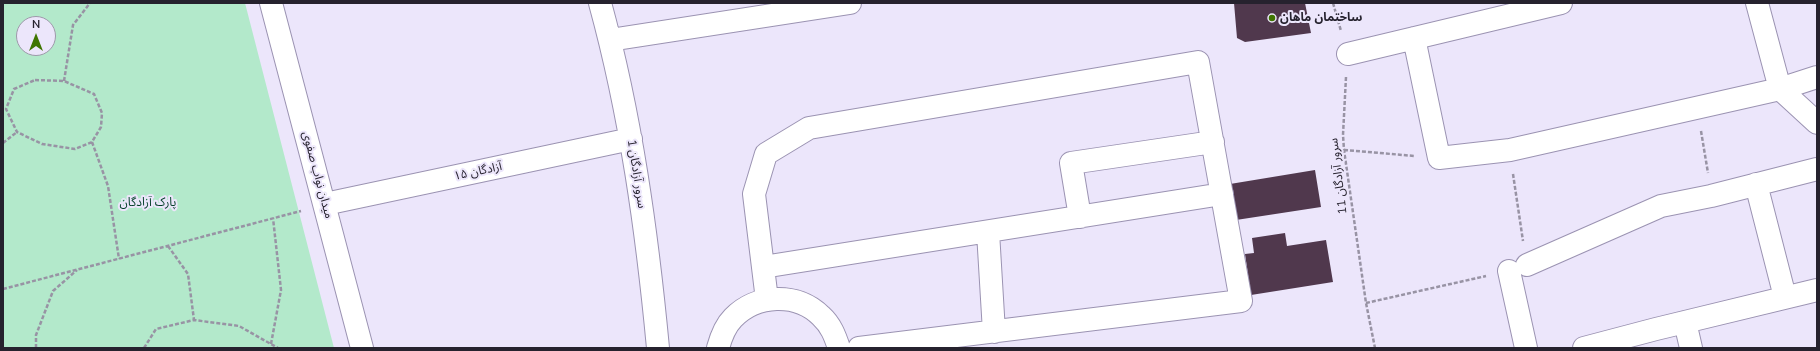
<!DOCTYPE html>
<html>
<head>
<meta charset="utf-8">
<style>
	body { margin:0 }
	#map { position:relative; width:1820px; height:351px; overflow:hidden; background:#ece6fb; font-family:"Nunito Sans",sans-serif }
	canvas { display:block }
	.frame { position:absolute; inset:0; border:4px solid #26222e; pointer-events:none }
	.north { position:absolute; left:16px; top:16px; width:40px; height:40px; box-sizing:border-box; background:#ece6fb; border:1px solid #9d98a9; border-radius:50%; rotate:0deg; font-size:11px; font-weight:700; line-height:16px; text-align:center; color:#26222e }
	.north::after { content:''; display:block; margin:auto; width:14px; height:18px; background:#3f7501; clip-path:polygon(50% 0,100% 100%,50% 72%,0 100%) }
</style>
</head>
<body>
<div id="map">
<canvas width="1820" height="351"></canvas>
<div class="frame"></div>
<div class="north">N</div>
</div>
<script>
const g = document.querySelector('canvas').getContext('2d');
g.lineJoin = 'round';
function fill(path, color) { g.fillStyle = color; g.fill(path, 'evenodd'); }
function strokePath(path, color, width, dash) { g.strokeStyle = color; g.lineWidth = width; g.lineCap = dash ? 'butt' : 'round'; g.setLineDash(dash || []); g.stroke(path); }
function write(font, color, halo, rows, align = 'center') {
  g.font = font + ' "Nunito Sans","Noto Sans Arabic",sans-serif'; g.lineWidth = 4; g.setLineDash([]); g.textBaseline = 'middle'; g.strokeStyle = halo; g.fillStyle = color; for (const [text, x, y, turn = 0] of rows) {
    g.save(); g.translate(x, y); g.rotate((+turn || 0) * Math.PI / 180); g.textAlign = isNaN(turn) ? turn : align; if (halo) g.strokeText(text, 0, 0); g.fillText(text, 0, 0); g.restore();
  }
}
fill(new Path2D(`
	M3,3H245L334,348H3ZM24,24H48V48H24Z`), '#b3e9cb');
fill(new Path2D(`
	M1234,3H1305L1311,33L1245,42L1237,38Z
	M1315,170L1321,207L1236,220L1230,184Z
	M1285,233L1287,246L1326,240L1333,282L1251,295L1245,254L1254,253L1252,238Z`), '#50384d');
const minor = new Path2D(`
	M600,3C631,116 647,232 658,348
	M1757,3L1780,89L1817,123
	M1414,38L1439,158L1510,150L1780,89L1817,77
	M610,40L850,3
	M1348,54L1561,3
	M1756,184L1785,297
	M325,204L631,139
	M1080,217L1071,163L1213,142
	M988,232L994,332
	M1527,265L1661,206L1711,196L1817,169
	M763,267L1222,194
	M1509,271L1526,348
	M767,300L754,194L766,154L809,128L1198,62L1241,301L859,348
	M1685,322L1691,348
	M718,348C721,337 725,326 733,318C756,294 797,292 821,316C831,325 835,336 839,348
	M1584,348L1656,329L1817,290`);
const major = new Path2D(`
	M271,3L362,348`);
strokePath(minor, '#9b93b2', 24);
strokePath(major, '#9b93b2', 24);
strokePath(new Path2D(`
	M1333,3L1341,31
	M1346,77L1343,135L1344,150L1366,303L1375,348
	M35,80L64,81L94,94L102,113L101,127L92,142L75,149L42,144L17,132L6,109L14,89Z
	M64,81L73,25L90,3
	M1701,131L1708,173
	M92,142L108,186L119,259
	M3,143L17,132
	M1344,150L1415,156
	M1513,174L1523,241
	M168,246L188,274L194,320
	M3,289L301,211
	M1366,303L1486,276
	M271,344L281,290L273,218
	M36,348V335L53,291L77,270
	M144,348L156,329L194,320L239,326L278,348`), '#9893a4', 2.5, [4, 2]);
strokePath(minor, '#fff', 22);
strokePath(major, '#fff', 22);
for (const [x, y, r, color] of [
	[1272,18,4,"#3f7501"]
]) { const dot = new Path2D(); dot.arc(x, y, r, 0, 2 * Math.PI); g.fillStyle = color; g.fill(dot); strokePath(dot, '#ece6fb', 1.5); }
write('bold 12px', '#26222e', '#ece6fb', [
	["ساختمان ماهان",1280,18]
], 'left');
write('12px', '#26222e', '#ece6fb', [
	["آزادگان ۱۵",478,172,-12],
	["سرور آزادگان 1",636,174,81],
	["میدان نواب صفوی",317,175,75],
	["سرور آزادگان 11",1339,176,-97]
]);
write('12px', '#013e27', '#ece6fb', [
	["پارک آزادگان",148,203]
]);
</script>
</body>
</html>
